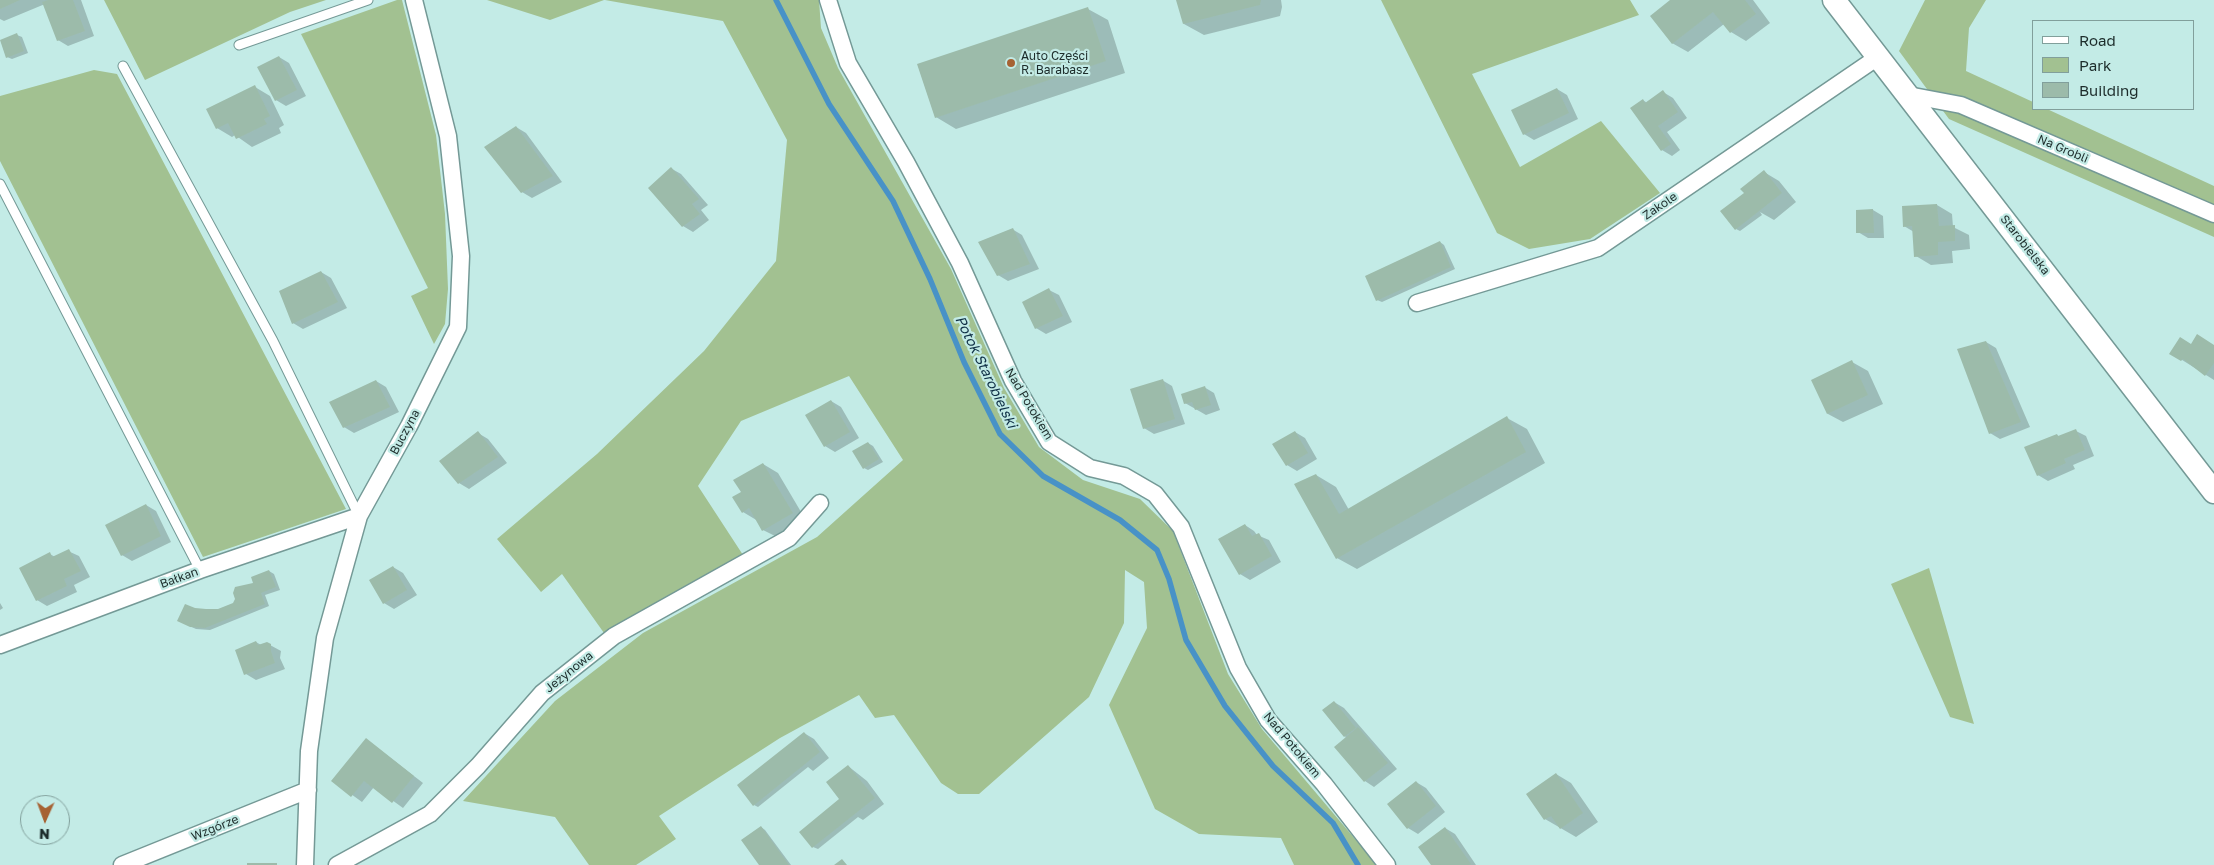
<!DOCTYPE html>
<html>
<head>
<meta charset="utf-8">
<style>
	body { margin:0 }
	#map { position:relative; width:2214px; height:865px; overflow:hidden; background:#c3ebe6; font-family:"Golos Text",sans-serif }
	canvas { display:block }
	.legend { position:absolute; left:2032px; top:20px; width:162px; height:90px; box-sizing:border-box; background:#c3ebe6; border:1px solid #819f9b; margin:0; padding:6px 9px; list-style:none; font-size:15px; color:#1d2c2b }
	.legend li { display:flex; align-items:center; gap:10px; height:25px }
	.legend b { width:25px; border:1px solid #819f9b }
	.north { position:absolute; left:20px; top:795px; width:50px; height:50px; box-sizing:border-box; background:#c3ebe6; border:1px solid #819f9b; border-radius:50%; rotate:182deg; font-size:14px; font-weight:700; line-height:20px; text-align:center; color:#1d2c2b }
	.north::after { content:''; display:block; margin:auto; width:18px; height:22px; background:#a66233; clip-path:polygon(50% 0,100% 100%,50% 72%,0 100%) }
</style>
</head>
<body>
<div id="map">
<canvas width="2214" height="865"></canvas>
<ul class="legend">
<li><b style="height:6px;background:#fff"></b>Road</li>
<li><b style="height:14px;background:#a2c191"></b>Park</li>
<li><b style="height:14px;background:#9cbbaa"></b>Building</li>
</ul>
<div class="north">N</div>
</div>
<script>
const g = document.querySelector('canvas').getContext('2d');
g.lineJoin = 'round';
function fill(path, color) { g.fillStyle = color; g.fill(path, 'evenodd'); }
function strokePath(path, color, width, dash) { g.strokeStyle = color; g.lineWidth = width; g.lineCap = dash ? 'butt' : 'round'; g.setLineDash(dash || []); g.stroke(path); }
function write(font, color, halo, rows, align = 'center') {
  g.font = font + ' "Golos Text",sans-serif'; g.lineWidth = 4.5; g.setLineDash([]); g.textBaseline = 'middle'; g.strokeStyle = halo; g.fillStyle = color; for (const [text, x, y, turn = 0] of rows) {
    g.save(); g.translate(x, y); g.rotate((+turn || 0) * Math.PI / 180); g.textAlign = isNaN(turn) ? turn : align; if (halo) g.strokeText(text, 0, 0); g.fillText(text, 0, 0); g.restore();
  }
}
fill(new Path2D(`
	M104,0H326L290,12L145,80Z
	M397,0H402L436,135L445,214L448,289L445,324L434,344L411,296L428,288L301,34Z
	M487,0H604L550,20Z
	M605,0H819L821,28L838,68L951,269L1004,388L1039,447L1083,480L1140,499L1173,531L1228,674L1262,729L1377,865H1294L1281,838L1199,834L1155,809L1109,705L1147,628L1144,582L1125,570L1124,623L1089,697L979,794H958L941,783L894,715L875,718L859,695L780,738L659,816L676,839L636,865H589L555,817L463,801L555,701L643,633L817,537L903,460L849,376L741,421L698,486L743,555L604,633L562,574L541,592L497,539L597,454L704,351L776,261L787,140L723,21Z
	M1381,0H1630L1639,15L1472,74L1520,167L1601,121L1660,193L1590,239L1529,249L1497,233Z
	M1925,0H1986L1969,28L1966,71L2033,102V109H2047L2214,186V237L1949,119L1899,51Z
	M94,70L117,74L346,509L203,557L0,161V96Z
	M1929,568L1974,724L1950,717L1891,584Z`), '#a2c191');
fill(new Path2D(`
	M0,0H81L94,36L68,46L58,40L45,4L4,21L0,19Z
	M1178,0H1281L1282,7L1280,16L1204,35L1184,24Z
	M1672,0H1753L1770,23L1746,41L1731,32L1724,24L1688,52L1672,43Z
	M1088,9L1108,20L1125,73L956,129L936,117Z
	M17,35L22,37L28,53L12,59L7,57Z
	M279,57L289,63L306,96L286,106L276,100Z
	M255,87L270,96L284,125L279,128L281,133L252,147L235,135L232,137L217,128Z
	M1557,89L1567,95L1578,119L1534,140L1524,134Z
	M1663,92L1673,98L1687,118L1667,132L1680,150L1672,156L1662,150L1643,100L1647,103Z
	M516,127L526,133L562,182L532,198L522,192Z
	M672,169L681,174L708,205L701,210L709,220L693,232L683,226Z
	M1764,172L1779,181L1796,202L1774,220L1760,212L1762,215L1740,231L1736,229Z
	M1937,205L1952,214L1953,227L1969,235L1970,249L1952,251L1953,263L1931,265L1916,256L1914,232L1904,226L1903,207Z
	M1873,210L1883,216L1884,238H1868L1858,232L1857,211Z
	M1012,229L1022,235L1039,269L1008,281L998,275Z
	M1440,242L1444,245L1455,269L1382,302L1377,300Z
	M321,272L331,278L347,308L303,329L293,323Z
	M1049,290L1059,295L1072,322L1046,334L1036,328Z
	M1986,342L1996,348L2030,427L2000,439L1990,433Z
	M2191,345L2214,346V380L2171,353Z
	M1852,362L1868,371L1883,404L1843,422L1828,414L1813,380Z
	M1162,380L1172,386L1185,424L1154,434L1144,428Z
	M376,381L386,387L399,412L354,433L344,427Z
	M1204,387L1214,393L1220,410L1206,415L1185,403Z
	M831,401L841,407L859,438L835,452L825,446Z
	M1507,418L1527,429L1545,463L1357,569L1337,558L1316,475L1336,487L1349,510Z
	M2076,431L2086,436L2094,456L2073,465L2075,469L2048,481L2038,475L2057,435L2060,437Z
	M1295,432L1305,438L1317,459L1297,471L1287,465Z
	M478,433L488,439L507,463L469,489L459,483Z
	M868,443L873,446L883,462L868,470L864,468Z
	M763,464L778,473L807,522L779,538L763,530L758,521L743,512L742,493Z
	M146,505L156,511L171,542L132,561L122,555Z
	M1245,525L1254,531L1257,535L1269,540L1281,562L1250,580L1240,574Z
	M68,551L79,556L90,577L74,585L77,592L47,606L37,600L50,554L55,557Z
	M393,567L403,573L417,595L394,609L384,603Z
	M269,571L274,574L280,590L265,595L269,606L210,630L196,629L183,623L194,610H219L234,604Z
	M0,603L3,608L0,610Z
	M256,642L261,645H270L281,651L280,658L285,669L256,680L246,674Z
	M1334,702L1344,708L1397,769L1374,787L1365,781L1345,736Z
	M804,733L814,739L829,758L813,771L808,767L758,807L754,805Z
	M366,739L423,783L403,808L374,787L362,802L333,781Z
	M848,766L867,781L884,804L863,820L858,817L818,849L813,847L839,800Z
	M1556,774L1571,783L1598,822L1576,837L1545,819Z
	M1416,782L1426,788L1445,812L1418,834L1408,828L1388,804Z
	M761,827L765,830L791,865H761Z
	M1445,828L1455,834L1476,865H1432Z`), '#0003');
strokePath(new Path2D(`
	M776,0L829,104L893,201L930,279L964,362L1000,434L1043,476L1120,520L1157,550L1169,579L1186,640L1225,706L1273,766L1333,823L1358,865`), '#4892c7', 5.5);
fill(new Path2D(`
	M0,0H20L0,9Z
	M48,0H73L85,31L57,41L42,2Z
	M1176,0H1261L1260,5L1183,24Z
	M1670,0H1745L1756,14L1730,33L1713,12L1672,44L1650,16Z
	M1088,7L1106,61L935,118L917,64Z
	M17,33L24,51L6,58L0,40Z
	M279,56L297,90L275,101L257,67Z
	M255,85L270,116L264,119L267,124L236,139L228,123L216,129L206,109Z
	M1557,88L1569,113L1523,135L1511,110Z
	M1663,90L1678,112L1658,126L1671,144L1661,151L1630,108L1643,99L1645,103Z
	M516,126L553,176L521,193L484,147Z
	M671,167L699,199L692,204L700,214L682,227L648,188Z
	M1764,170L1782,193L1735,230L1720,211L1744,193L1740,189Z
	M1937,204L1939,226L1955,225V241L1938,242V255L1914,257L1912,226L1903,227L1902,206Z
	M1873,209L1874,233H1856V210Z
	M1013,228L1030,264L997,276L978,242Z
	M1440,241L1451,267L1376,301L1365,276Z
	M321,271L338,302L292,324L279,291Z
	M1049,288L1063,316L1035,329L1022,302Z
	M2197,334L2214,345V363L2205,376L2183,359L2181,361L2169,354L2180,337L2191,344Z
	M1986,341L2021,422L1989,434L1957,349Z
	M1852,360L1868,395L1827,414L1811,380Z
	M1163,379L1175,419L1143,429L1130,389Z
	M376,380L390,407L343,428L329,402Z
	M1205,386L1211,405L1195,410L1192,402L1184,404L1181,394Z
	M831,400L850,432L824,447L805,415Z
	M1507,416L1526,452L1336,559L1294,484L1316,474L1339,514Z
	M2076,429L2085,450L2064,459L2066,463L2037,476L2024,447L2057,434L2058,436Z
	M478,431L498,457L458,484L439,461Z
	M1295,431L1308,453L1286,466L1272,444Z
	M868,442L879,459L863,469L852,451Z
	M763,463L793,513L762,531L749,508L742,513L732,497L741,492L733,480Z
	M146,504L161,536L121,556L105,525Z
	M1245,524L1252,536L1259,533L1272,556L1239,575L1218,539Z
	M69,549L81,571L64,579L67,586L36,601L19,568L50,552L52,557Z
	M393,566L407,590L383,604L369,580Z
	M269,570L276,587L261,593L265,604L205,628L190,627L177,621L185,604L195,608L206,609H218L233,603L235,599L233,593L235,587L253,583L251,577Z
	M256,641L258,645L267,642L271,644V651L275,663L244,675L235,650Z
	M1334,701L1356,728L1344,737L1322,710Z
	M1358,727L1388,763L1364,782L1334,747Z
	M804,732L820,752L753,806L737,785Z
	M366,738L414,776L392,803L364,781L351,797L331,781Z
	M848,765L875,798L812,848L799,832L839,799L826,782Z
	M1556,773L1583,813L1560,829L1551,816L1544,820L1526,794Z
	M1416,781L1436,806L1407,829L1387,804Z
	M761,826L789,865H759L741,840Z
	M1445,827L1471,864L1469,865H1431L1418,847Z
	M842,859L847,865H834Z
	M247,863H277V865H247Z`), '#9cbbaa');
const lane = new Path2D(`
	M239,45L368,0
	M123,66L273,341L359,516
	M0,184L200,570`);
const street = new Path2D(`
	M828,0L848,63L906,162L960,263L1013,381L1049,442L1090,468L1124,476L1155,494L1181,527L1238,668L1268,720L1324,784L1387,865
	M1908,95L1961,105L2214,214
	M1417,303L1598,248L1878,57
	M0,645L200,570L359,516
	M122,865L308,790
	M305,865L309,751L325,638L359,516L409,426L458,327L461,256L448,136L414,0
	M337,865L430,814L478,766L542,693L614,636L789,538L820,503`);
const secondary = new Path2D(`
	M1834,0L2214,492`);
strokePath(lane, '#749996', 11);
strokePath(street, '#749996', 19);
strokePath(secondary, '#749996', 25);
strokePath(lane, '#fff', 9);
strokePath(street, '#fff', 16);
strokePath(secondary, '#fff', 22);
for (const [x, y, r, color] of [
	[1011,63,5,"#a66233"]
]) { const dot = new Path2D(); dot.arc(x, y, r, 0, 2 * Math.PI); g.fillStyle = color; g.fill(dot); strokePath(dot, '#c3ebe6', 2); }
write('12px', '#1d2c2b', '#c3ebe6', [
	["Auto Części",1021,56],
	["R. Barabasz",1021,70]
], 'left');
write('12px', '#1d2c2b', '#c3ebe6', [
	["Na Grobli",2063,149,23],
	["Zakole",1660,206,-34],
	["Starobielska",2025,245,52],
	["Nad Potokiem",1029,404,59],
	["Buczyna",405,432,-62],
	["Bałkan",179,578,-20],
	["Jeżynowa",569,672,-39],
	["Nad Potokiem",1292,745,50],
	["Wzgórze",215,828,-22]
]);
write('italic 14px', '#0f2f45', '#c3ebe6', [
	["Potok Starobielski",986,372,64]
]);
</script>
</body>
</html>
